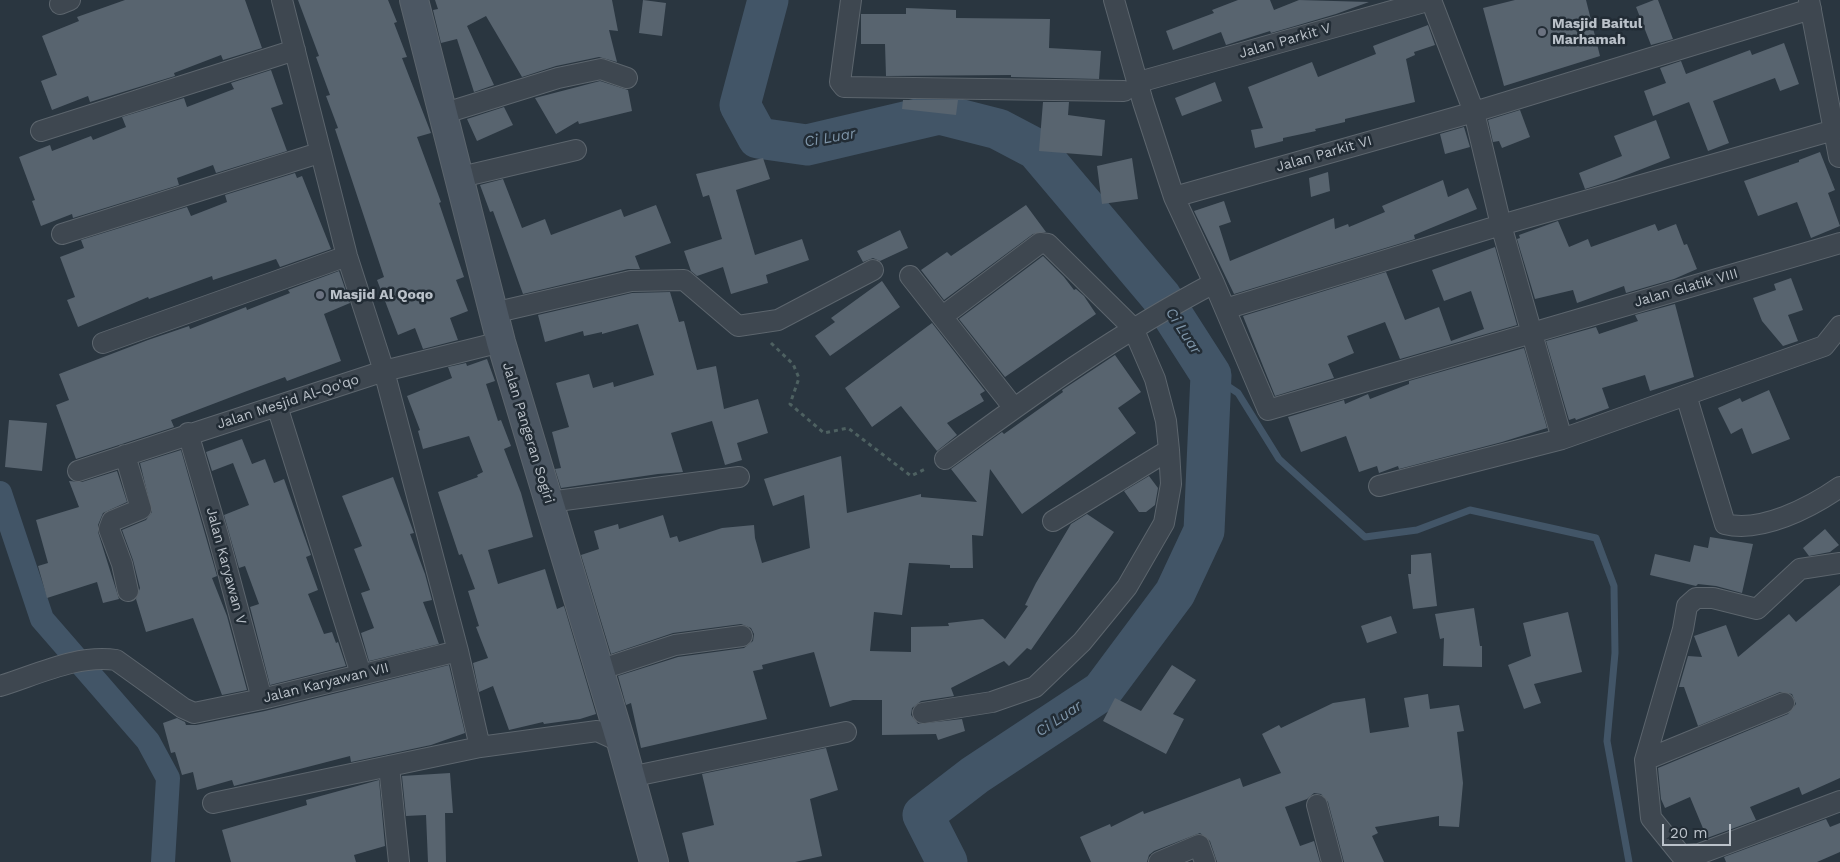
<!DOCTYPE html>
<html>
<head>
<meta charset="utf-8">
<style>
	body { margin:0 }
	#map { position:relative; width:1840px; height:862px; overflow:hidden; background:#2a3640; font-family:"Work Sans",sans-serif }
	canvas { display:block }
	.scale { position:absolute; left:1662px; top:824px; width:69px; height:22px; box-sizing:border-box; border:2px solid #bbc2ca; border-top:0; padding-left:6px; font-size:15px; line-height:18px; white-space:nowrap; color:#bbc2ca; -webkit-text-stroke:4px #222c35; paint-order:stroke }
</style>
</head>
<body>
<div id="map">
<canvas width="1840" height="862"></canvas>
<div class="scale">20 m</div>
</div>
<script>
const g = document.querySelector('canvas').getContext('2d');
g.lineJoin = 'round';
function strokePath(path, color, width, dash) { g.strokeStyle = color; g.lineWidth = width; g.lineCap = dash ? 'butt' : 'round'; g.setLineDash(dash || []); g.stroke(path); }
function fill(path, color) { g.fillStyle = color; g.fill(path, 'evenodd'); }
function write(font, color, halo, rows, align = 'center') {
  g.font = font + ' "Work Sans",sans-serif'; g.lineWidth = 5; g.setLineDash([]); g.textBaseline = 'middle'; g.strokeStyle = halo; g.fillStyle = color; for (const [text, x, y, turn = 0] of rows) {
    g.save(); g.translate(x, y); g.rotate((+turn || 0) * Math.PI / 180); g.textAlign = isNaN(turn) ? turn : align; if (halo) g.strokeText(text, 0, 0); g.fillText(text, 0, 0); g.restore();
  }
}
strokePath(new Path2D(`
	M1211,375L1238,393L1279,459L1365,537L1417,530L1470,510L1596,538L1614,586L1615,653L1607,741L1629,862`), '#425567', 7);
strokePath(new Path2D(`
	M0,493L42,619L148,741L168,778L163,862`), '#425567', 24);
strokePath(new Path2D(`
	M768,0L740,105L758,138L807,145L939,114L998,129L1036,149L1161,297L1211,375L1204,531L1175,593L1102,691L975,775L923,815L947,862`), '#425567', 41);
fill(new Path2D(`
	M125,0H245L262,48L223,60L221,55L174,73L175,76L90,102L88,96L52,110L41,81L57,75L42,36L79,21L77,17Z
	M298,0H388L397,22L394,23L407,57L402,58L431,133L417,137L441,202L439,203L464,277L456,280L468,311L450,318L458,340L423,349L415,328L398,335L377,280L384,277L335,129L338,128L326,96L330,95L316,57L319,56Z
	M435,0H612L618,31L609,30L617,62L599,57L556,66L522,77L486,16L467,26L494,85L474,92L457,39L441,43L433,10L438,9Z
	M643,0L666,3L662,36L639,33Z
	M1238,0H1270L1274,10L1299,0L1369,2L1336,14L1271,33L1270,31L1226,45L1221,32L1173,50L1166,31L1214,13L1212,10Z
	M1515,0H1586L1600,56L1504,86L1483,8Z
	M1654,0H1658L1673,39L1651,45L1636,7Z
	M906,8L956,10V18L1050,19L1049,48L1101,51L1099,79L1011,77V75L886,76L885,44H861V14H906Z
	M1428,25L1435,45L1414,52L1415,55L1406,59L1415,102L1345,119V122L1315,129L1316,131L1283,138V141L1255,148L1251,130L1263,128L1248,87L1312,62L1318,77L1376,54L1373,46Z
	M1784,43L1799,84L1780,91L1775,78L1713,101L1729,143L1708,151L1689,102L1653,116L1644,91L1666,83L1660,68L1681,61L1686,74L1750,50L1752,55Z
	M271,70L283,104L271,108L287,151L216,173L213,165L177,178L179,185L73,218L72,214L41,226L32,201L35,200L19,157L50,145L52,151L91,136L93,140L126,127L122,117L184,98L187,107L234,89L231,83Z
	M600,81L628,90L632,111L579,124L578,121L556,134L535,98Z
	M1215,82L1222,101L1182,116L1175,98Z
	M903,100H958L956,115L902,109Z
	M1043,102H1069L1068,115L1105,120L1102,156L1039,151Z
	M504,107L513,125L477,141L467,119Z
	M1520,110L1530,137L1502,148L1499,141L1493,142L1488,120Z
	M1656,120L1670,158L1614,180L1585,189L1579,173L1622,156L1614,136Z
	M1464,127L1470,147L1445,154L1440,134Z
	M1820,152L1835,190L1828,193L1840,226L1811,238L1797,202L1758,216L1744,181L1799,162V160Z
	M763,158L770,179L736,190L755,255L802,239L809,260L766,275L768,283L731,294L723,267L697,276L691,271L684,251L722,239L709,195L703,197L696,174Z
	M1132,158L1138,199L1102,204L1097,166Z
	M1328,172L1330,191L1311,197L1309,178Z
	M295,173L297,178L302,176L331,249L280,267L276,259L213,280L212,276L149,299L148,297L78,327L67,300L75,297L60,257L84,248L81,240L187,207L191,216L227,202L225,195Z
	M503,179L522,228L545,219L551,235L621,209L624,217L656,205L671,243L635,256L640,269H628L523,294L493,211L490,212L480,185Z
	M1443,180L1448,197L1468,188L1477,209L1414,235L1415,239L1234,294L1194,211L1224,201L1231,222L1219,226L1230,261L1334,218L1335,229L1348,224L1349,227L1385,212L1382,206Z
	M1026,205L1046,232L1033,234L944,300L921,270L947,252L951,256Z
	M1558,221L1569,247L1588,239L1591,247L1655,224L1658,231L1676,224L1684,245L1687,244L1697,269L1674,279L1626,293L1624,286L1577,303L1573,290L1535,299L1517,239L1520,238L1519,235Z
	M900,230L908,248L880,261L873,258L863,262L857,251Z
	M1495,247L1517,325L1400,359L1385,322L1347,336L1354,353L1328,364L1334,378L1275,396L1243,316L1386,272L1405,320L1439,307L1451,341L1484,329L1471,291L1444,301L1432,270Z
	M1043,256L1064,277L1074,290L1076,289L1084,296L1096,314L1005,377L959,319Z
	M339,271L350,303L324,314L341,361L287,381L285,377L247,391L171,420L174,427L76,459L56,405L69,400L59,374L148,340L189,326L190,329L246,307L247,310L290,293L288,290Z
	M1791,278L1803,310L1788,315L1798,341L1783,346L1762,321L1753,298L1776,290L1774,284Z
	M882,281L900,307L830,356L815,336L835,322L831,318Z
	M670,292L679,322L684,321L697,370L716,366L724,409L758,399L768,433L737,443L742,460L725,465L712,421L671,433L683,472L658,474L561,488L555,469L561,468L552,432L569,427L556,383L589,374L593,388L613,382L614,387L654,375L638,324L602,334V332L584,336L583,331L545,342L538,315L632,293Z
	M1675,304L1694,377L1650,391L1645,375L1602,388L1609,408L1576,420L1575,418L1569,420L1546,341L1596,327L1599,334L1638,321L1635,315Z
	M932,323L985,391L980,394L984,401L947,423L957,435L937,451L901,406L872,427L845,388Z
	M1524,348L1547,428L1502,442L1399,469L1398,466L1379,473L1377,466L1359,472L1346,436L1301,452L1288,417L1344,400L1345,404L1368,394L1370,399L1409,384V381Z
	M1115,355L1141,392L1118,408L1136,433L1022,514L990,469L983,536L972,535L973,568H950V565L909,563L902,615L874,612L870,651L911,652V627L949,626L948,623L983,619L1005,639L1028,606L1025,605L1036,583L1071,524L1087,514L1114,532L1031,650L1027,648L1009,666L1004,661L951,688L954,696L921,701L912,708L911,715L918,724L962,719L965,731L938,740L936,734L882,735V700H853L830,707L814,652L762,665L763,669L753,671L767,719L641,748L631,703L626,705L618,676L678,657L744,648L753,641L754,634L751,628L741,624L673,633L611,654L581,555L599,549L594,531L618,524L619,529L663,515L670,538L677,536L679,542L722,528L754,525L755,538L762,563L810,548L804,495L773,506L764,479L841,456L847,513L921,494V497L977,502L951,469L1002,432L1004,434L1063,392L1062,390Z
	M487,359L495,381L486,384L498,421L501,420L511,446L504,449L521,493L533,537L488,550L498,584L545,569L557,609L564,606L596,714L580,719L544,724L543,722L509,730L493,686L479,692L473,663L488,658L476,627L479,626L468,591L475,589L462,554L459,555L438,492L478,477L477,475L483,472L469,436L423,449L418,431L420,430L407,396L452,378L448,367L466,363L467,366Z
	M1769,390L1790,439L1752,454L1742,428L1731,434L1718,408L1740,398L1742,402Z
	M9,420L47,423L42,471L5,467Z
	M242,439L252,464L265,459L274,483L284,479L311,555L306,557L318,590L308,594L324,634L332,632L336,643L338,642L346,666L270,685L250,607L259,604L245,566L239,568L224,515L249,505L233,463L212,471L206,452Z
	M181,450L217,576L212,578L227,616L247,690L222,695L193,618L146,632L136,599L140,588L133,560L122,530L146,520L152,512L140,463Z
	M117,471L127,502L103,513L98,525V532L119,599L103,603L97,582L47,598L38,566L48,563L36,520L79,507L69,481L82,482Z
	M1149,476L1158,488L1155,505L1146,512H1139L1124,491Z
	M393,477L414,533L410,534L425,574L432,600L423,602L439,644L369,661L361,633L374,628L361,593L370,590L354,549L362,546L342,496Z
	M1825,529L1839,545L1830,552L1809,556L1803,548Z
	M1710,537L1753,544L1742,593L1716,586L1698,584L1696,586L1650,575L1655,554L1690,562L1694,545L1708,548Z
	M1431,553L1437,606L1413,609L1408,574H1411V555Z
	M1840,585V778L1802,795L1799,787L1750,807L1756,820L1707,838L1690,797L1665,808L1661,799L1658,768L1788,714L1796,704L1792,694L1780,692L1698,726L1684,687H1679L1688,656L1702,657L1694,636L1726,625L1738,657L1789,614L1796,622Z
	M1474,608L1480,646H1482V667L1443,666L1444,638L1440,639L1435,614Z
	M1568,612L1582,672L1534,684L1541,703L1524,709L1508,665L1531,656L1523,623Z
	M1391,616L1397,633L1367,643L1361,626Z
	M449,665L465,733L431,745L351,762L350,756L234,786L232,780L197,790L193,772L182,775L175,752L171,753L163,723L177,718L185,722L186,725H196L265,711Z
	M1172,665L1196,680L1173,714L1184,719L1166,754L1103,721L1115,698L1141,711Z
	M1428,694L1430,709L1459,705L1464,731L1457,732L1463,783L1459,827L1439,826V816L1375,827L1378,833L1372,836L1384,862H1344L1328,802L1321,794L1314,793L1307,799L1285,807L1300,846L1314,841L1320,862H1217L1210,841L1200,833L1154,851L1149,855L1147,862H1091L1080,837L1110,824L1111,827L1143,811L1144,814L1240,778L1243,787L1281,773L1262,734L1279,725L1281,728L1333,703L1365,698L1370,733L1409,727L1404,698Z
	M826,748L838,790L810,799L822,856L795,862H689L682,833L714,825L702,774Z
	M450,773L453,813H445L446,862H428L426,815L406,816L402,776Z
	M379,780L385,846L354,855L356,862H231L222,830L307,805L306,800Z
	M1826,819L1830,827L1840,823V852L1817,862H1726L1724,857Z`), '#58646f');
const street = new Path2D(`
	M282,0L347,256L384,371L458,651L480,747
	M851,0L840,82L844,87L1124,91
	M1114,0L1143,102L1174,197L1214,283
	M1431,0L1474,112L1501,225L1562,439
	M1809,0L1839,157
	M60,4L70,0
	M1139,82L1431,0
	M442,114L558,78L601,69L627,78
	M41,131L295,50
	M461,177L576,150
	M1174,197L1474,112L1811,9
	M62,234L319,153
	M910,276L1014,408
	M1225,309L1501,225L1834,130
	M493,313L631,281L684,280L738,326L778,320L873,270
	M103,343L347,256
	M1686,395L1725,524C1761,533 1810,508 1840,487
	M277,406L361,674
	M188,433L218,535L262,699
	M125,455L141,509L112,521L109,529L122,564L128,591
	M945,459C1031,395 1119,333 1214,283L1268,410L1840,243
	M78,471L384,371L501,342
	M1379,486L1562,439L1824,346L1840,326
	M549,502L739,477
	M1053,521L1169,450
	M1840,563L1800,569L1757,609L1713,598H1696L1687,606L1683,629L1645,760L1651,818L1681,855L1699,854L1840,801
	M599,670L675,645L742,636
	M0,686C36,675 78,654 116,660L183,708L194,713L262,699L458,651
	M923,713L992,702L1035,687L1082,642L1127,587L1164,523L1171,484L1169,450L1166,421L1155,379L1133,328L1048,244L1040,243L943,316
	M1645,760L1784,703
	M389,766L399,862
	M630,777L846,732
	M213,803L480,747L597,731L621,742
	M1317,805L1332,862
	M1159,862L1199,845L1205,862`);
const secondary = new Path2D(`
	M414,0L501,342L621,742L654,862`);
strokePath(street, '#5c656d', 22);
strokePath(secondary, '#5c656d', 30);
strokePath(new Path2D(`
	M771,343L793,364L799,378L790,404L824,433L848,428L911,476L927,468`), '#4e6161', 3, [4, 4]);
strokePath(street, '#3e4750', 20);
strokePath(secondary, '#4c5763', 28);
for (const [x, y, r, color] of [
	[1542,32,5,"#6b7280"],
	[320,295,5,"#6b7280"]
]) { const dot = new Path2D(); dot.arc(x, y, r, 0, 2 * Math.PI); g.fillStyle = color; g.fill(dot); strokePath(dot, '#222c35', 2); }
write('bold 14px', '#bbc2ca', '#222c35', [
	["Masjid Baitul",1552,24],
	["Marhamah",1552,40],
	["Masjid Al Qoqo",330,295]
], 'left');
write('14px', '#bbc2ca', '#222c35', [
	["Jalan Parkit V",1285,41,-16],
	["Jalan Parkit VI",1324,154,-16],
	["Jalan Glatik VIII",1686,288,-16],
	["Jalan Mesjid Al-Qo'qo",288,402,-18],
	["Jalan Pangeran Sogiri",528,433,73],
	["Jalan Karyawan V",226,566,75],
	["Jalan Karyawan VII",326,683,-14]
]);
write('italic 15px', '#7f96aa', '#222c35', [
	["Ci Luar",830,138,-10],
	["Ci Luar",1183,331,57],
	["Ci Luar",1059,719,-34]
]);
</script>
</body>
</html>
